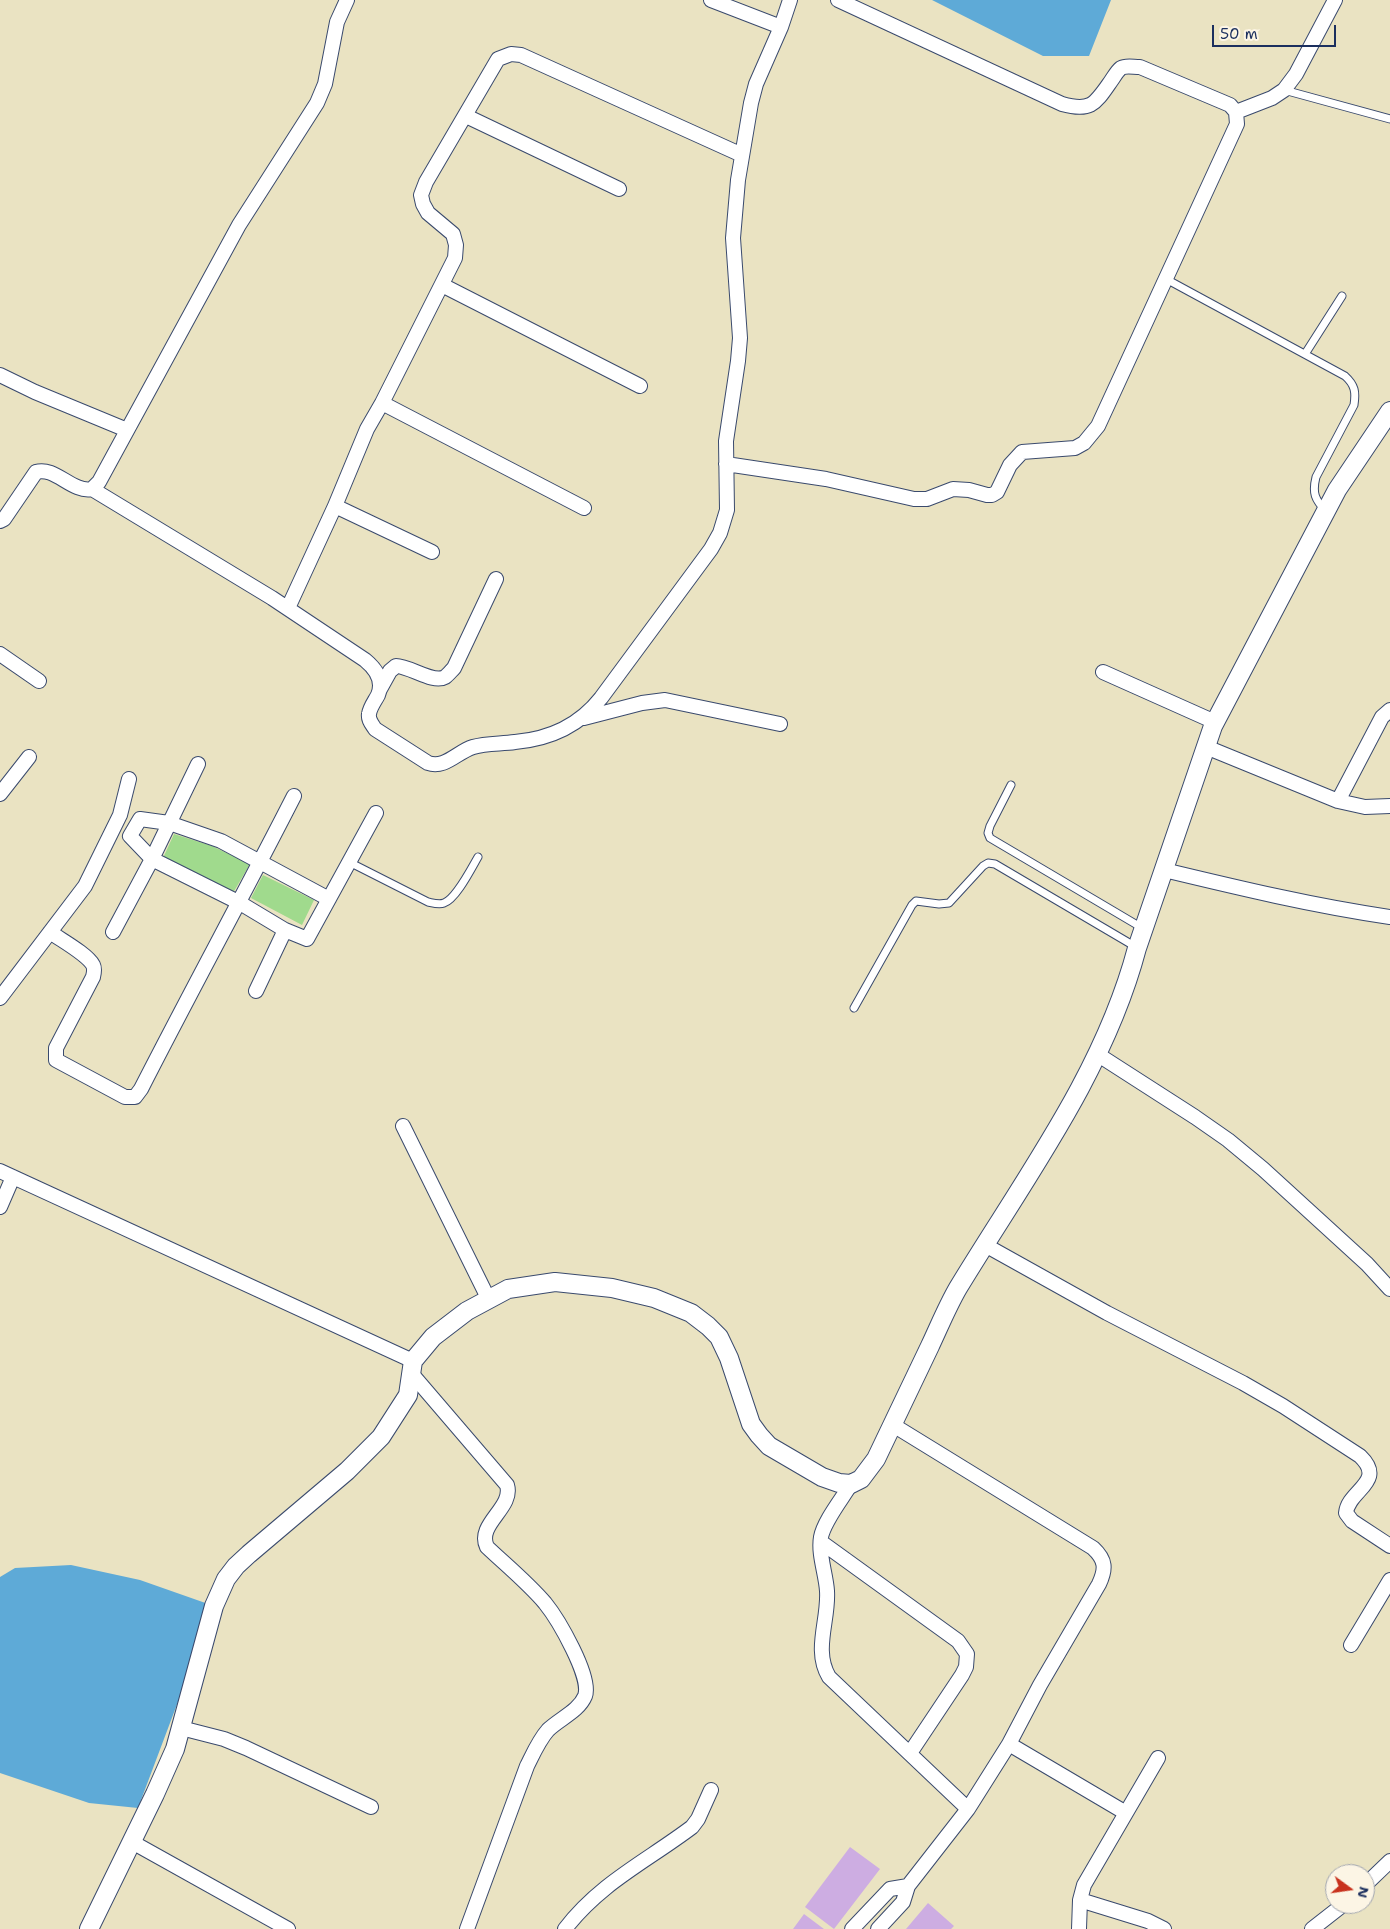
<!DOCTYPE html>
<html>
<head>
<meta charset="utf-8">
<style>
	body { margin:0 }
	#map { position:relative; width:1390px; height:1929px; overflow:hidden; background:#eae3c2; font-family:"Shantell Sans",sans-serif }
	canvas { display:block }
	.north { position:absolute; left:1325px; top:1864px; width:50px; height:50px; box-sizing:border-box; background:#fcf5e5; border:1px solid #a2a6af; border-radius:50%; rotate:104deg; font-size:14px; font-weight:700; line-height:20px; text-align:center; color:#1b2f5e }
	.north::after { content:''; display:block; margin:auto; width:18px; height:22px; background:#c8321e; clip-path:polygon(50% 0,100% 100%,50% 72%,0 100%) }
	.scale { position:absolute; left:1212px; top:25px; width:124px; height:22px; box-sizing:border-box; border:2px solid #1b2f5e; border-top:0; padding-left:6px; font-size:15px; line-height:18px; white-space:nowrap; color:#1b2f5e; -webkit-text-stroke:4px #fcf5e5; paint-order:stroke }
</style>
</head>
<body>
<div id="map">
<canvas width="1390" height="1929"></canvas>
<div class="north">N</div>
<div class="scale">50 m</div>
</div>
<script>
const g = document.querySelector('canvas').getContext('2d');
g.lineJoin = 'round';
function fill(path, color) { g.fillStyle = color; g.fill(path, 'evenodd'); }
function strokePath(path, color, width, dash) { g.strokeStyle = color; g.lineWidth = width; g.lineCap = dash ? 'butt' : 'round'; g.setLineDash(dash || []); g.stroke(path); }
fill(new Path2D(`
	M174,834L212,846L250,864L233,893L163,858Z
	M263,875L314,900L302,925L251,898Z`), '#a0da8d');
fill(new Path2D(`
	M932,0H1111L1089,56H1043Z
	M71,1565L140,1580L214,1606L138,1808L89,1803L0,1773V1577L15,1568Z`), '#5eaad7');
fill(new Path2D(`
	M850,1847L880,1869L834,1929L805,1907Z
	M928,1903L954,1926L951,1929H906Z
	M804,1914L824,1929H793Z`), '#cdade2');
const service = new Path2D(`
	M1284,90L1390,119
	M1166,279L1345,376C1355,385 1356,392 1354,405L1316,477C1312,493 1315,500 1326,511
	M1305,354L1342,296
	M1011,785L990,826L988,833L990,838L1144,929
	M349,862L428,902C433,903 439,905 444,903C456,899 471,869 478,857
	M854,1008L912,905L916,901L939,904L949,903L983,866L988,863L995,864L1136,947`);
const minor = new Path2D(`
	M711,0L781,27
	M1236,112L1272,98L1284,90L1296,74L1335,0
	M466,116L619,189
	M442,285L640,386
	M0,375L35,392L127,430
	M382,403L584,508
	M726,464L826,479L914,499H927L953,489L969,490L987,495H992L997,492L1010,465L1022,452L1075,448L1084,443L1098,426L1237,124L1236,112L1230,105L1140,67C1133,67 1126,65 1121,68C1117,71 1114,77 1111,81C1095,104 1091,112 1062,104L838,0
	M92,489L272,598L365,660C376,669 384,681 378,695C375,701 370,707 369,714C368,720 372,724 375,729L428,763C445,769 457,752 473,747C486,743 501,744 515,742C550,739 579,726 601,698L711,549L720,533L727,510L726,441L738,361L740,338L733,238L738,180L751,103L756,84L781,27L790,0
	M335,506L432,552
	M0,521L4,519L36,472C55,466 72,493 92,489L99,482L239,225L317,103L325,84L337,22L347,0
	M288,608L335,506L367,429L382,403L455,258L456,245L453,234L428,213L423,204L421,195L426,182L498,59L511,54L521,55L742,155
	M0,654L39,681
	M1103,672L1215,722
	M380,689L390,671L396,666C410,666 433,684 445,677C448,675 451,671 454,668L496,579
	M584,718L642,703L665,700L780,724
	M1206,747L1338,801L1365,807L1390,806
	M198,764L152,859L130,836L140,819L169,823L221,841L329,899
	M0,794L29,757
	M1338,801L1382,717L1390,710
	M1164,870C1239,888 1314,906 1390,917
	M50,932C61,940 87,954 93,965C95,969 94,973 93,977L56,1048V1060L125,1097H135L141,1089C191,991 244,894 294,796
	M113,932L152,859L240,903L285,930L307,939L376,813
	M256,991L285,930
	M0,998L85,886L120,815L129,779
	M1097,1054L1195,1117L1228,1140L1263,1169L1367,1264L1390,1289
	M403,1126L489,1300
	M0,1171L413,1361
	M0,1207L13,1177
	M985,1245L1107,1313L1243,1383L1283,1406L1360,1456C1387,1482 1348,1490 1346,1513L1352,1521L1390,1546
	M411,1373L507,1485C514,1508 476,1524 487,1547C506,1565 528,1583 545,1603C558,1619 592,1677 585,1696C579,1711 559,1719 548,1730C539,1740 533,1754 527,1766L467,1929
	M851,1484C842,1499 824,1521 821,1537C818,1554 826,1574 827,1591C829,1620 813,1650 829,1677L968,1809
	M821,1542L958,1641L967,1654L966,1667L962,1675L910,1753
	M1351,1645L1390,1580
	M181,1728L224,1739L246,1748L371,1807
	M1009,1744L1126,1813
	M132,1842L288,1929
	M1365,1885L1390,1861
	M1080,1900L1148,1921L1164,1929
	M565,1929C600,1883 647,1861 692,1827L698,1819L711,1790
	M852,1929L890,1889L908,1886
	M878,1929L903,1902L908,1886L968,1809L1009,1744L1040,1685L1099,1584C1106,1569 1106,1560 1093,1548L893,1425
	M1079,1929L1080,1900L1084,1885L1158,1758
	M1312,1929L1344,1904`);
const tertiary = new Path2D(`
	M89,1929L155,1794L175,1749L214,1606L226,1579L236,1566L249,1554L347,1471L381,1437L408,1395L413,1361L433,1337L467,1311L508,1289L555,1282L612,1288L654,1298L691,1313L708,1326L719,1337L729,1358L751,1424L759,1435L769,1446L822,1477L839,1483L851,1484L861,1479L876,1459C894,1422 912,1384 930,1346C939,1327 947,1307 958,1288C1024,1179 1104,1073 1137,948L1213,726L1337,490L1390,411`);
strokePath(service, '#3a4a6d', 9);
strokePath(minor, '#3a4a6d', 16);
strokePath(tertiary, '#3a4a6d', 20);
strokePath(service, '#fff', 7);
strokePath(minor, '#fff', 14);
strokePath(tertiary, '#fff', 18);
</script>
</body>
</html>
